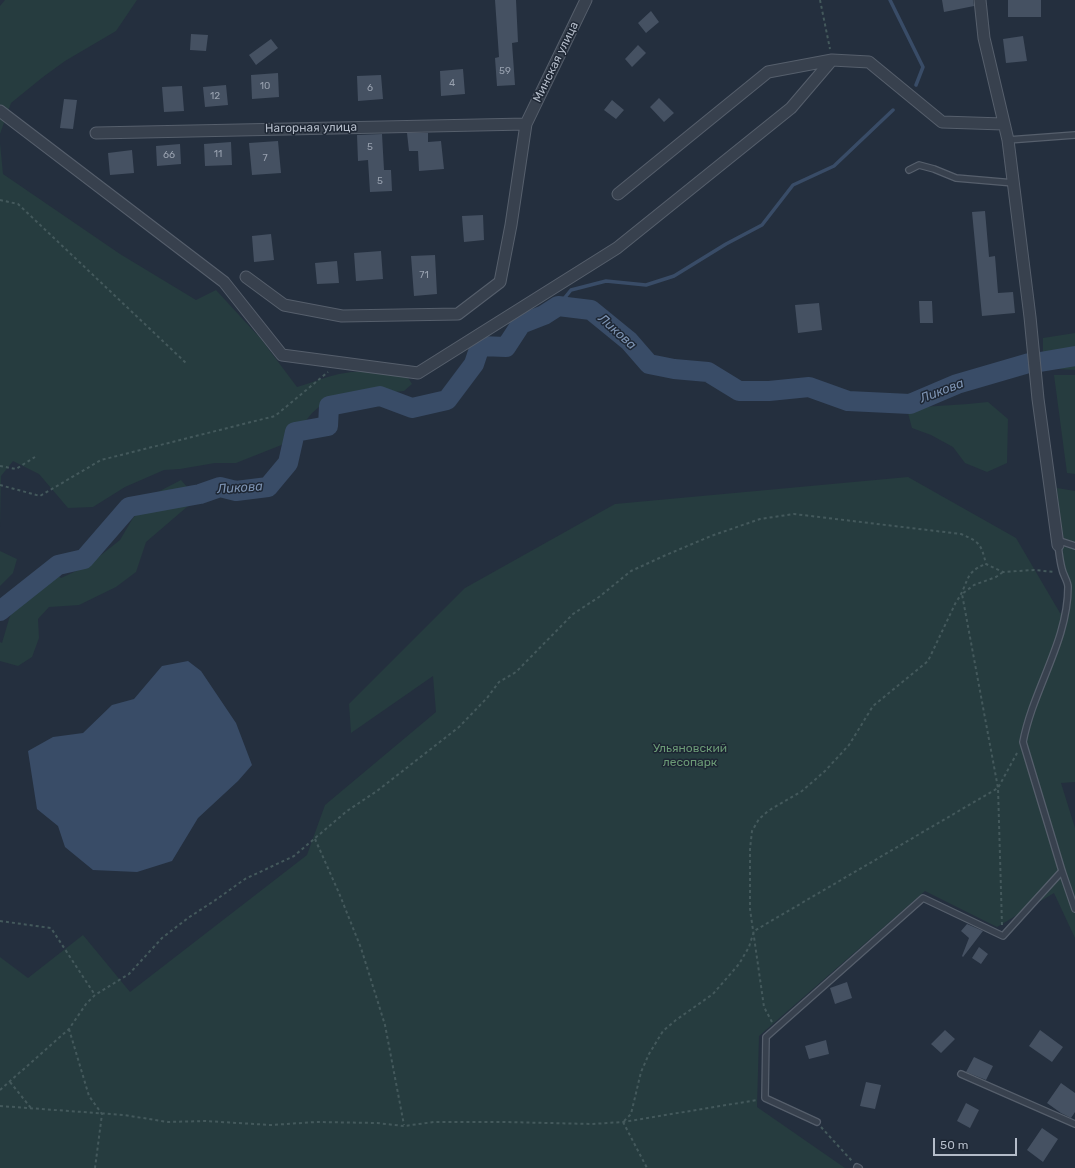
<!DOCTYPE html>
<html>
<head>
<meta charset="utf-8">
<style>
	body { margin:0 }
	#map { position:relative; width:1075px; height:1168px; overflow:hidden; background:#242f3e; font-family:Rubik,sans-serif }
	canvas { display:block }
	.scale { position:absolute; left:933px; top:1138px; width:84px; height:18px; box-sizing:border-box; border:2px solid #b4bcc9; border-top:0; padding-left:5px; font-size:12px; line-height:14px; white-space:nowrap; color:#b4bcc9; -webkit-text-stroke:3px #1d2633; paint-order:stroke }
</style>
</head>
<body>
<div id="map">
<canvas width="1075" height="1168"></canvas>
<div class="scale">50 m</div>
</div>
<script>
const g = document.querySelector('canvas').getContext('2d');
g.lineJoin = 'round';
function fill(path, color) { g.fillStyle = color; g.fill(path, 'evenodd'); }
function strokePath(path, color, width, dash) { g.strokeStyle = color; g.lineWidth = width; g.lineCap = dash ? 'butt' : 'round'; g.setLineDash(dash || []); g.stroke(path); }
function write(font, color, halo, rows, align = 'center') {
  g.font = font + ' Rubik,sans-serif'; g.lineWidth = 3; g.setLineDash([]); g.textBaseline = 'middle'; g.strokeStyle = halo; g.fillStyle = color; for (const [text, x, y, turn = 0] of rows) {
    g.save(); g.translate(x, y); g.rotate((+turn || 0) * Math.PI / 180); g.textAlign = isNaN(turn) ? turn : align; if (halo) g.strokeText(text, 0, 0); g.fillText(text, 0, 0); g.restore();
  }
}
fill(new Path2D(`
	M5,0H137L116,31L65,61L43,77L11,103L0,134V6Z
	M0,143L3,174L120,254L196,300L216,290L261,339L297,387C311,383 325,377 339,374C361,369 385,372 407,376L412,384L404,391L370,395L343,394L326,401L312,413L289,442L236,463H215L180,469L164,470L125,487L93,507L68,508L39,474L13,461L1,476L0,527Z
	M1075,333V370L1043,368V338Z
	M1054,375H1075V474L1067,473Z
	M988,402L1008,419L1007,463L987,472L965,463L953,447L931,435L912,428L908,413L922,407L968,404Z
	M908,477L1016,538L1060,613L1068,615L1057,488L1075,491V787V782L1061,783L1075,828V938L1054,893L997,927L925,891L759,1036L757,1107L845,1168H0V957L28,978L83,935L130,992L307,855L325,805L436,712L433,676L351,733L349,704L465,588L615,504Z
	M181,480L188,488L195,500L146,542L136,572L116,587L79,605L49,607L38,619L39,638L32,657L18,666L0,661V642L2,643L9,619L17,600L43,565L61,578L87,566L120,540L133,518L154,494Z
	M0,551L17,559L13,573L0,586Z`), '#263c3f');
fill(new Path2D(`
	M188,661L201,671L236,723L252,765L238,781L198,818L172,861L137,872L93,870L65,847L58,826L37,809L28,751L53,737L83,733L112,705L134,699L162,666Z`), '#394c67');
strokePath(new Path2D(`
	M890,0L923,67L916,85
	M558,306L571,290L606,281L646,285L674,276L726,244L762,225L793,185L834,166L893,110`), '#394c67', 3.5);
strokePath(new Path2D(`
	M1040,362L1075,356
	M0,611L58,565L84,559L129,507L200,494L220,487L236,491L268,487L288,463L295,432L328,426L329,406L380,396L412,408L447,400L474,364L480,346L506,347L521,324L544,315L558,306L591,310L629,341L649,364L674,369L708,372L739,391H769L809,387L848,401L910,404L957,384L1029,363`), '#394c67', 20);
fill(new Path2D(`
	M495,0H516L518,42L512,43L515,85L497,86L495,58L499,57Z
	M942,0H973L974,6L944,12Z
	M1008,0H1041V17H1008Z
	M651,11L659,22L646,33L638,23Z
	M191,34L208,35L206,51L190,50Z
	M1023,36L1027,61L1006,63L1003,39Z
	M271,39L278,48L256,65L249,55Z
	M638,45L646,53L632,67L625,59Z
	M463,69L465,94L441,96L440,71Z
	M278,73L279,97L252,99L251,75Z
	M381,75L383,99L358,101L357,76Z
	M226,85L228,105L205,107L203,87Z
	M182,86L184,111L164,112L162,87Z
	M659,98L674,113L664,122L650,107Z
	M64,99L77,100L73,129L60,128Z
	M612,100L624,110L616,119L604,110Z
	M407,133H428V142L441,141L444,169L419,171L418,151H409Z
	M382,134L384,170H391L392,191L370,192L368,160L358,161L357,135Z
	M278,141L281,173L252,175L249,143Z
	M231,142L232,165L205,166L204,144Z
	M180,144L181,164L157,166L156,146Z
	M132,150L134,173L110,175L108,153Z
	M985,211L989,257L995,256L998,293L1013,292L1015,313L982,316L972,212Z
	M483,215L484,240L464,242L462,216Z
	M271,234L274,260L254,262L252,236Z
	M381,251L383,279L356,281L354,253Z
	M435,255L437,294L414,296L411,256Z
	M337,261L339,283L317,284L315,263Z
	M919,301H932L933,323H920Z
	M819,303L822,330L798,333L795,305Z
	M967,924L983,931L963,957L962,956L969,938L961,931Z
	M979,947L988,954L981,964L972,958Z
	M847,982L852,998L835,1004L830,988Z
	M945,1030L955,1039L941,1053L931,1044Z
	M1040,1030L1063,1047L1052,1062L1029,1046Z
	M826,1040L829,1054L809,1059L805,1046Z
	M974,1057L993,1066L986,1080L966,1072Z
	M866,1082L881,1085L875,1109L860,1106Z
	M1061,1083L1075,1093V1112L1071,1118L1061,1113L1047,1103Z
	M966,1103L979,1110L970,1128L957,1121Z
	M1042,1128L1058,1139L1043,1162L1027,1150Z`), '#455162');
const lane = new Path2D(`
	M1008,140L1075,135
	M909,170L919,165L934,169L956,178L1014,183
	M1057,540L1075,546
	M1058,545C1059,553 1060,562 1062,569C1063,575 1068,581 1068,587C1068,641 1033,689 1023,742L1062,871L1075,909
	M961,1074L1075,1124
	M817,1122L765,1098L766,1037L923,898L1003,936L1062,871
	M857,1167L859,1168`);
const street = new Path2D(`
	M980,0L984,38L1008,140L1030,317L1038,399L1058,545
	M0,111L224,282L282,355L418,373L617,248L791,108L832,60
	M96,133L526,124
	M618,194L768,72L832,60L869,62L942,122L1003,124
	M246,277L284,305L342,316L458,314L500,282L511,225L526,124L586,0`);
strokePath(lane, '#565f6c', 8);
strokePath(street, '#565f6c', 13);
strokePath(new Path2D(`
	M820,0L830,49
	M0,200L18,204L186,363
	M0,466L16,469L35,457
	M0,485L40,496L101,460L275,416L328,372
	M315,839L339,893L361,948L385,1025L404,1125
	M0,921L51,928L95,995
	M1002,925L998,788L962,594L974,585L996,577L1003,572
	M772,1022L764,1007L750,909V849L752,831L759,819L768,811L802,791L825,771L849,745L873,706L928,661L956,602C969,585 963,572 986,564
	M69,1029L89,1096L102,1114L95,1168
	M10,1082L31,1108
	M0,1090L69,1029L86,1004L95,995L129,974L162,938L188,918L217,899L245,879L294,856L347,811L377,791L459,727L487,698L499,682L516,672L573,614L599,597L631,571L666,555L711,536L760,519L794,514L961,534C980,542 981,544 986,564L1003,572L1034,570L1055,572
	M0,1106L124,1115L168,1122L205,1121L271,1125L316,1122L377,1123L404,1126L434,1122H504L592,1124L623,1122L757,1100
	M624,1121L631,1114L641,1072L649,1054L663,1031L676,1020L713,994L739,964L749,947L754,931L998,788L1017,753
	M623,1122L647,1168
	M821,1127L852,1161`), '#44595c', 2, [3, 3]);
strokePath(lane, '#38414e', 5.5);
strokePath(street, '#38414e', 11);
write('10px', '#98a1af', null, [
	["59",505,71],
	["4",452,83],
	["10",265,86],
	["6",370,88],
	["12",215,96],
	["5",370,147],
	["11",218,154],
	["66",169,155],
	["7",265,158],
	["5",380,181],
	["71",424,275]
]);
write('12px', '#b4bcc9', '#1d2633', [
	["Минская улица",556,62,-64],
	["Нагорная улица",311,128,-1]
]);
write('12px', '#6b9a76', '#1d2633', [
	["Ульяновский",690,749],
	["лесопарк",690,763]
]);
write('italic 13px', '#7c92b1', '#1d2633', [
	["Ликова",617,332,42],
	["Ликова",942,391,-21],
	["Ликова",240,488,-4]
]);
</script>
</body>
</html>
